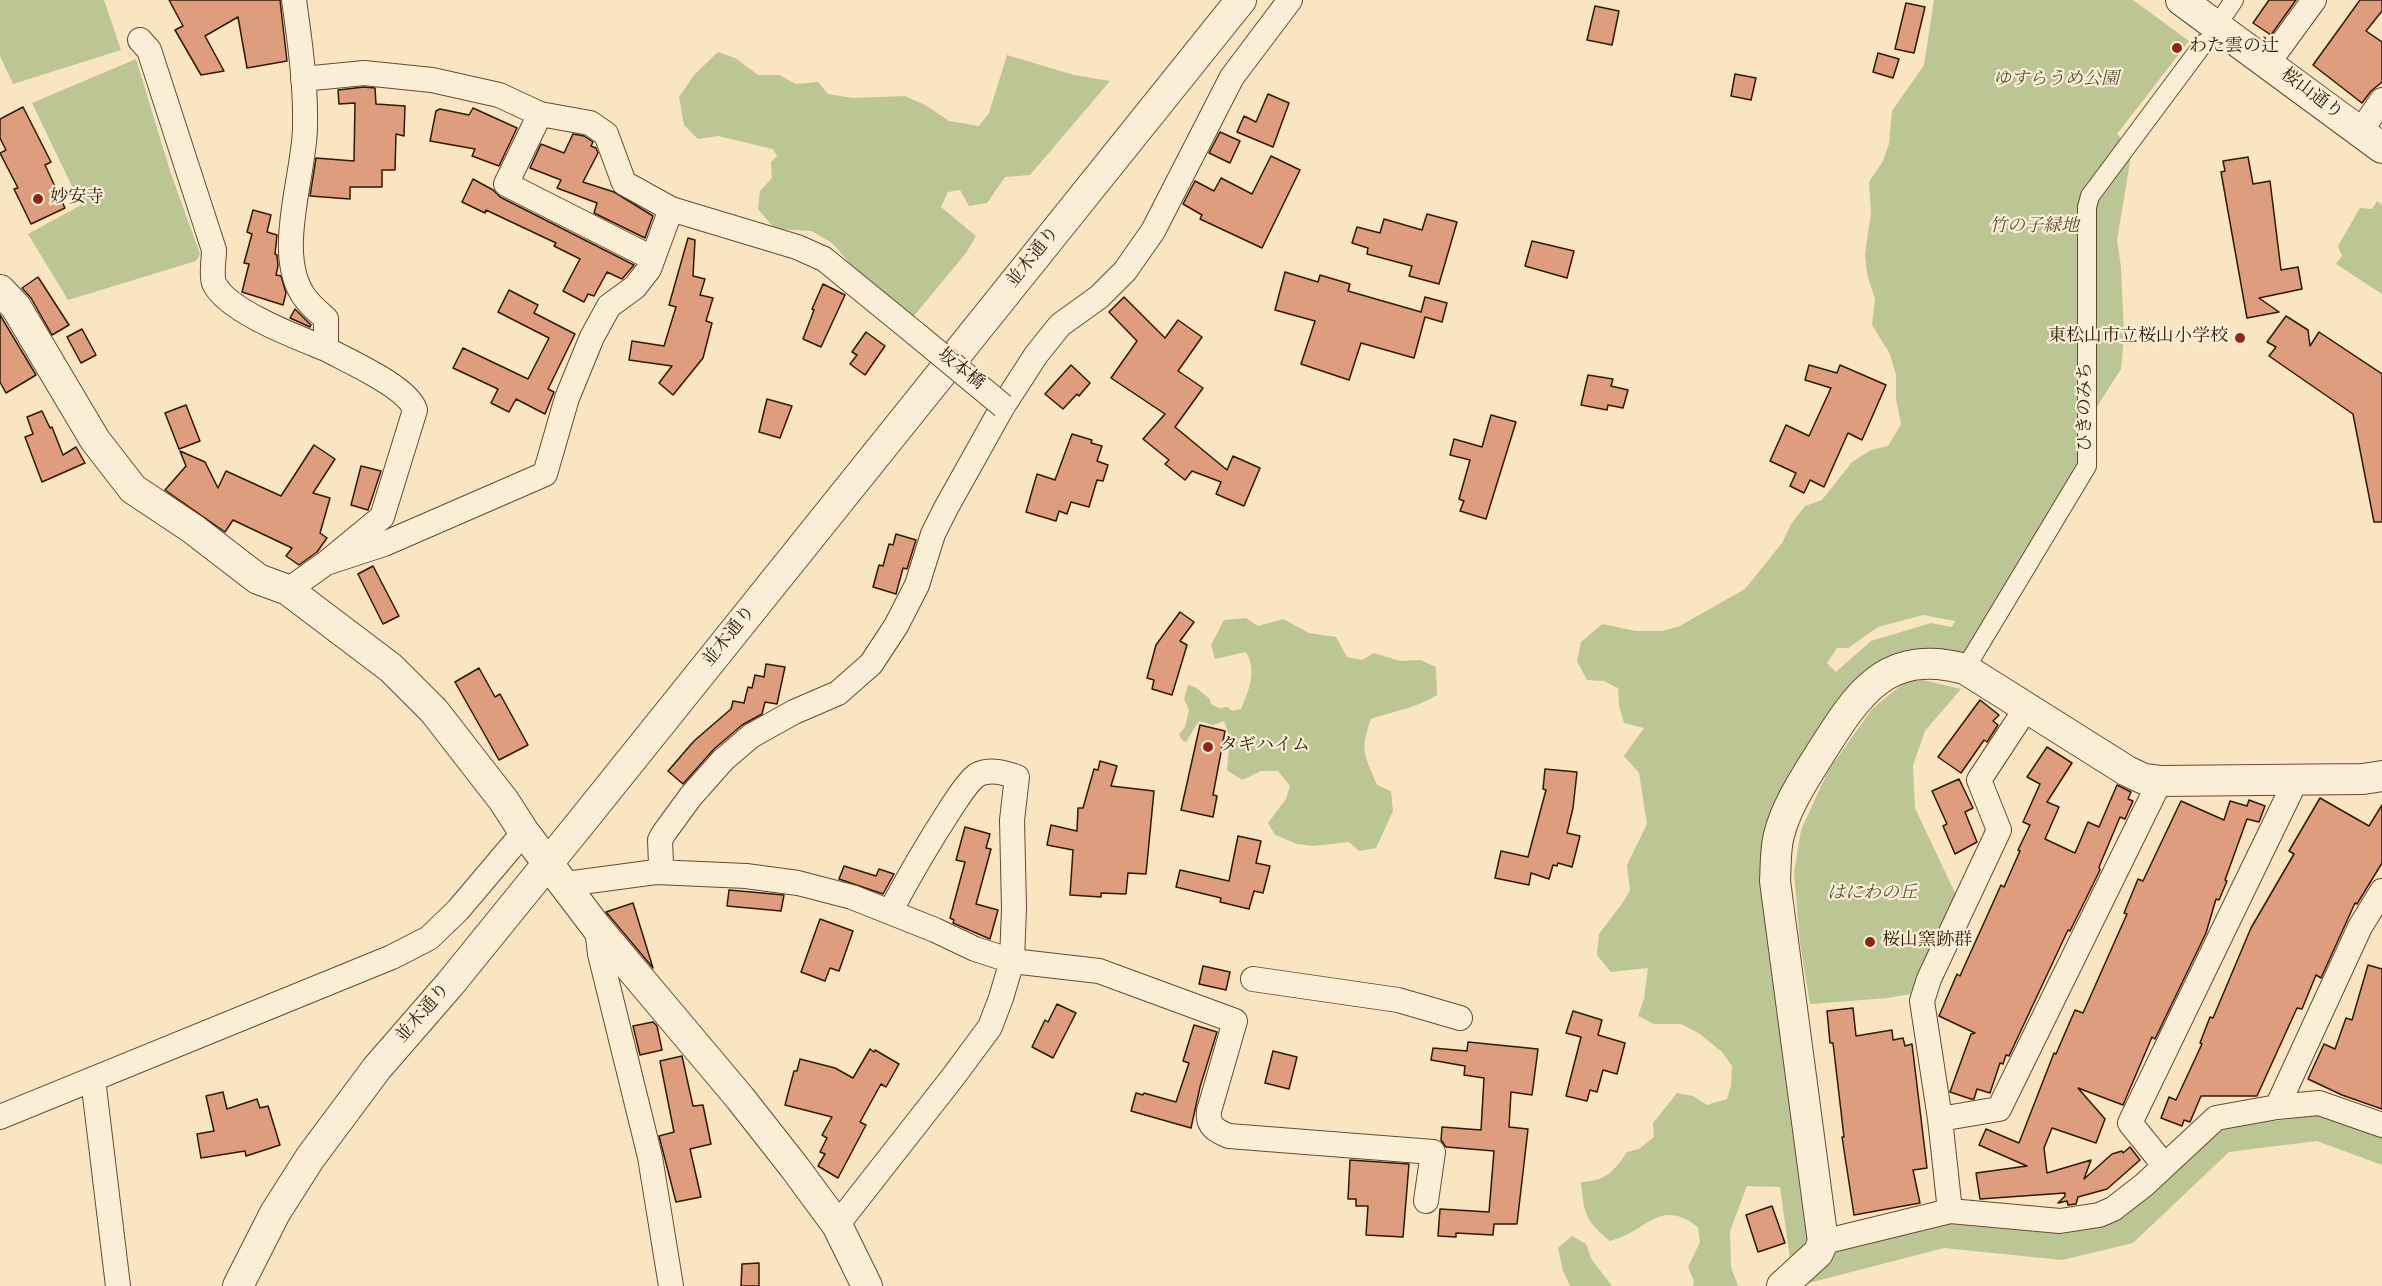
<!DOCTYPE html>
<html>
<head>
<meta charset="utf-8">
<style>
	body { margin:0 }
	canvas { display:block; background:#f9e5c1 }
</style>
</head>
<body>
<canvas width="2382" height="1286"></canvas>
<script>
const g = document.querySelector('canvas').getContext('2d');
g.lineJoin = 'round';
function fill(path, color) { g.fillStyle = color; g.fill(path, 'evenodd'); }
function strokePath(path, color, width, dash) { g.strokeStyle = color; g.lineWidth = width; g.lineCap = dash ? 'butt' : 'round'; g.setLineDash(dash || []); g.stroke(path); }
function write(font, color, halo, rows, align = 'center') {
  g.font = font + ' Vollkorn,"Noto Serif JP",serif'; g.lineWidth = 4.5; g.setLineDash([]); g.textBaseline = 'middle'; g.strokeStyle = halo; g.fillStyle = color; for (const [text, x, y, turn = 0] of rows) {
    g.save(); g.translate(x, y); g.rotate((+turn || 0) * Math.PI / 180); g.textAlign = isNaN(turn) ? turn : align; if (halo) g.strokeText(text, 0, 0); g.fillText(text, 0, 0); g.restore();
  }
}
fill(new Path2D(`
	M0,0H104L121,50L13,84L0,56Z
	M1934,0H2133L2189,41L2117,134L2132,150L2117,240L2121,267L2124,335L2121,369L2093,413L2081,463L1964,654L1929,648L1882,662L1769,825L1811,1239L1790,1259L1780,1187L1747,1186L1730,1231L1731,1267L1738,1286H1693L1694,1281L1688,1267L1700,1242L1698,1227C1659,1197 1647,1232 1610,1241C1585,1221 1584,1213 1581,1182C1605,1181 1614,1172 1627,1152L1639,1149L1654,1137L1653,1123L1677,1093L1693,1096L1707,1105L1727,1099L1731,1086L1732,1066L1722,1052L1700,1034L1681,1024H1654L1638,1016L1644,999L1648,968L1611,972L1597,955L1599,934L1624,901L1630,890L1627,865L1647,824L1639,773L1624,756L1644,728L1624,723L1619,706L1618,688L1604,681L1587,680L1577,661L1581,642L1602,624L1636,631H1662L1678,627L1745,589L1782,543L1791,524L1805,506L1822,500L1852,462L1871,450L1888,446L1901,424L1896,399V375L1890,354L1872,325L1875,299L1867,274L1865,254L1871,213L1869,182L1883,161L1889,144L1892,111L1924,65ZM1923,615L1955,621L1952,627L1931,623L1871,641L1836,672L1827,663L1837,648H1848L1878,627Z
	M718,52L735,58L758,75H779L796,84L818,82L828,94L853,98L905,96L925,105L949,121L979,126L989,113L1007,55L1074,75L1110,81L1030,175L1005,177L987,203L969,206L960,190L948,192L941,207L976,236L966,253L913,317L852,266L832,243L812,231L775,229L758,209L760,191L772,178L771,162L777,156L773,149L718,136L698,139L684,125L679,97L695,74Z
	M136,59L171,174L200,254L196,261L68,300L28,234L81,205L32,103Z
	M2377,201L2382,205V294L2336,264L2342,256L2338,246L2360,208L2372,209Z
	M1246,618L1258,626L1283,619L1309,633L1336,637L1347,657L1362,660L1374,653L1400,661L1420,660L1436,667L1437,695C1416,708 1394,711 1371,719C1359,752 1365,755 1377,785L1391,791L1393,811L1376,848L1359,851L1349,842L1314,846L1297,844L1275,835L1268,823L1286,799L1290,786L1278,771H1261L1242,780L1227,770L1230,738L1224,721L1213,725L1199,721L1186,742L1182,740L1179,734L1185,727L1189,710L1184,699L1188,685L1195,687L1210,699L1211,704L1219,708L1228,707L1232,711L1241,709C1249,691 1257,670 1246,652L1215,659L1211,645L1224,620Z
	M1923,680L1961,689L1925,731L1913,765L1915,808L1956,895L1910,994L1888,998L1810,1004L1800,943L1794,873L1801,830L1828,771L1872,709L1905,682Z
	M2320,1115L2382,1138V1165L2317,1141L2229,1152L2133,1243L2062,1260L1944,1248L1797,1286L1838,1250L1940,1223L2063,1234L2119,1220L2219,1128Z
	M1572,1236L1586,1244L1592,1260L1612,1286H1570L1563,1271L1558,1248Z`), '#bcc594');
const building = new Path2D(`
	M169,0H280L287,61L247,68L238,17L205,36L224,71L201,75L175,30L183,26Z
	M2269,0H2296L2271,35L2253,23Z
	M2360,0H2382V11L2366,31L2382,42V82L2371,91L2362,103L2313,65Z
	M1906,3L1925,7L1914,53L1895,49Z
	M1595,6L1619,11L1612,45L1587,40Z
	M1878,53L1899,59L1893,78L1873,72Z
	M1735,74L1756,78L1751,100L1731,96Z
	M364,87L375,88L376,104L405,106L404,136L396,134L395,170H382V187H350V199L310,196L316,158L354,161L355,103L339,104L338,90Z
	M1268,94L1289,103L1273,147L1237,132L1244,116L1256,122Z
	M23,107L51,162L45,165L65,208L31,224L14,189L18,188L0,153L6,150L0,138V119Z
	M473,108L517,128L499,166L472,156L475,149L430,141L436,111L440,109L469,115Z
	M1220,132L1240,141L1230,163L1209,153Z
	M573,134L584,136L593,142L591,146L596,148L598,153L583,182L614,192L653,216L645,238L594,213L597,203L557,188L561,180L530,168L541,144L564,153Z
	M1271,156L1300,170L1262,248L1200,219L1202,215L1183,204L1195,181L1214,191L1221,178L1252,194Z
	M2248,157L2253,184L2270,181L2281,270L2298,267L2302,289L2259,298L2279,312L2247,318L2221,172L2225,171L2223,161Z
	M473,179L493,190L500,197L634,265L622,279L607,272L594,296L588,294L584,302L563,291L580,259L554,246L556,243L486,210L485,213L462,202Z
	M253,210L271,215L267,232L277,235L275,254L277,255L278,266L276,275L281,276L286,293L283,305L242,292L249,264L244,263L252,234L247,232Z
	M1427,214L1457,222L1439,284L1409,276L1412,266L1367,254L1368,248L1352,243L1357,227L1380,233L1384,219L1422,230Z
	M688,238L695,240L693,276L705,279L700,295L713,298L706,321L712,323L703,358L673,395L659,383L672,366L629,360L632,341L664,346L676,307L669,305Z
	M1532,241L1574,251L1567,278L1525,266Z
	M1285,272L1318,282L1320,275L1350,284L1348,291L1421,312L1425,297L1447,303L1442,322L1425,317L1414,358L1361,343L1349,380L1301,364L1315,321L1275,310Z
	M38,277L69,325L52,335L31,298L22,288Z
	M823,284L845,295L821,347L803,339L814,310L812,309Z
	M509,290L538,305L534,313L575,334L548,389L554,392L545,414L516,399L509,412L491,403L498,389L453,368L463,348L528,379L549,338L498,312Z
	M1124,297L1165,338L1178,320L1202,337L1178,371L1203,388L1175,427L1227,470L1233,456L1260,468L1244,506L1216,494L1221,482L1192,471L1185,480L1165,464L1169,460L1143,439L1165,414L1111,378L1137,341L1109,312Z
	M295,309L311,325L310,327L290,318Z
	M0,315L36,375L6,393L0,382Z
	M2286,316L2308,330L2310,346L2319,332L2382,374V522H2374L2353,414L2269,356L2276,347L2267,342Z
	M82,329L96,355L81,363L67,337Z
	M866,332L885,346L865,375L850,364L857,355L852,352Z
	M1071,365L1090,383L1079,396L1077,394L1063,409L1045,394Z
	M1809,365L1837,373L1840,365L1886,385L1862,440L1848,433L1824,487L1810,480L1804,493L1790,486L1796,473L1770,461L1786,425L1809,436L1831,388L1805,380Z
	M1588,375L1613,379L1611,386L1628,390L1623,408L1608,405L1607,410L1581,405Z
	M767,399L792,406L780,438L759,432Z
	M186,405L200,441L179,449L165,413Z
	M42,411L50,428L52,427L63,455L76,447L85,463L42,482L25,437L33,434L27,417Z
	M1491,415L1516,422L1486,519L1460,511L1464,501L1459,499L1470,460L1450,455L1454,439L1482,447Z
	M1072,434L1092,440L1091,443L1102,446L1097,461L1108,465L1103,481L1097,480L1089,507L1071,502L1067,514L1059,511L1056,521L1026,512L1037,474L1055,480Z
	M314,445L335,459L313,493L330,498L320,533L327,538L317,552L299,565L286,556L292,548L233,520L225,532L165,490L186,466L180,451L205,462L218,488L226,471L281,496Z
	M361,466L381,471L368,510L351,505Z
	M896,534L916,540L907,569L903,568L896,594L873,587L879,565L883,566L889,544L893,545Z
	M373,566L399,616L383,624L358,574Z
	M1180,612L1194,622L1180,641L1187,645L1172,695L1152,689L1154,680L1147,678L1156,645Z
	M766,664L785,667L777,704L765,702L762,714L742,725L714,749L683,784L668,771L694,741L731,709L733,701L744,703L748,687L752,688L755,675L764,677Z
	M479,668L495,697L500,694L528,745L499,760L455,682Z
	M1980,700L1999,715L1993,721L1998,725L1987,742L1984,740L1961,773L1938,757Z
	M1200,725L1225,731L1213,795L1217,796L1213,817L1181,810Z
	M2047,747L2072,763L2047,802L2059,807L2045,839L2075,853L2088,822L2099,827L2117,785L2131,792L2128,799L2133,801L2125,819L2120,817L2099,867L2100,870L2070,931L2068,930L2009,1056L2006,1055L2003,1064L2000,1063L1990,1093L1977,1089L1974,1099H1971L1950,1092L1971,1034L1975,1033L1939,1016L1957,974L1960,976L2001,885L2004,887L2020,851L2018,850L2030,825L2023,822L2040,784L2027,777Z
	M1100,761L1117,766L1111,786L1154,791L1146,874L1128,873L1126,894L1101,893V897L1070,895L1073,850L1047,845L1051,825L1077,831L1078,808H1083L1094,769L1098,770Z
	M1545,769L1577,772L1573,808L1567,833L1580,836L1572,867L1558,863L1557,866L1553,865L1549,879L1531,873L1529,885L1495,878L1501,851L1528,857L1546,790L1543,789Z
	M1959,779L1973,808L1965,812L1977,842L1955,854L1943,826L1947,824L1932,791Z
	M2320,798L2369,826L2382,805V863L2357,904L2355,903L2321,978L2316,975L2302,1009L2297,1008L2257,1096H2201L2190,1122L2184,1120L2182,1126L2161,1118L2169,1097L2176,1100L2202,1044L2200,1043L2210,1017L2213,1018L2251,928L2294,854L2289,851Z
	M2249,800L2265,806L2259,822L2247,819L2225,880L2227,881L2219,900L2216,899L2206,933L2155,1039L2152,1037L2123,1105L2078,1088L2105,1119L2096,1143L2052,1128L2044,1148L2047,1173L2091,1160L2084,1179L2112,1154L2122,1151L2123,1153L2130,1147L2140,1160L2107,1189L2078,1197L2076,1204L2068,1205L2067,1201L2058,1203L2065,1196V1193L1980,1199L1976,1173L2027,1166L1979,1145L1986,1129L2019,1143L2054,1053L2056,1054L2075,1010L2083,1013L2127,914L2124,913L2138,879L2143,881L2181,801L2224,820L2230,801L2247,806Z
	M965,827L990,834L986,848L991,849L976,904L998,910L990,939L953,923L954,920L950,918L965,862L956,860Z
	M1238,836L1261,841L1256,863L1270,866L1263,893L1254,891L1249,909L1220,902L1221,898L1176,887L1180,870L1229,881Z
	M844,866L876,876L879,869L894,874L883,894L839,879Z
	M729,890L784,895L781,911L727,906Z
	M633,903L653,968L606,912Z
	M820,919L853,931L839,971L830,968L825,981L801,972Z
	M2368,965L2382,969V1109L2342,1095L2308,1079L2324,1044L2335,1049L2346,1018L2352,1020Z
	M1203,966L1230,972L1226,990L1199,984Z
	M1057,1004L1076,1013L1053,1058L1032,1047L1045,1020L1048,1022Z
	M1853,1008L1856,1036L1892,1030L1893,1040L1903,1038L1905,1046L1912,1044L1927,1168L1913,1170L1920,1203L1854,1215L1842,1137H1844L1833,1043H1830L1827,1011Z
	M1573,1011L1602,1020L1598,1035L1625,1043L1617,1074L1603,1070L1597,1092L1590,1090L1587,1101L1566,1096L1581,1037L1566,1033Z
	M653,1022L657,1026L662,1050L640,1055L633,1026Z
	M1194,1025L1217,1032L1200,1087L1191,1128L1131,1111L1136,1093L1143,1095L1144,1093L1176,1102L1189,1063L1183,1061Z
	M1468,1042L1538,1049L1532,1095L1511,1092L1509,1127L1528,1129L1517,1224H1494L1493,1235L1456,1233V1237L1438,1236L1440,1209L1489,1212L1494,1151L1446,1147L1441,1140L1442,1127L1481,1130L1484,1078L1464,1075L1465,1066L1431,1060L1433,1048L1467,1051Z
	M870,1049L874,1052L875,1050L899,1064L886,1087L881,1084L860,1122L866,1125L838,1178L818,1166L825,1154L820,1152L827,1138L822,1135L832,1117L785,1105L794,1071H797L800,1059L835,1068L853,1078Z
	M1273,1051L1297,1057L1289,1089L1265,1083Z
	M682,1056L693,1106L703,1105L711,1144L690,1149L701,1197L676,1202L659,1136L674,1132L660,1061Z
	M223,1092L227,1109L257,1099L260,1108L268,1106L280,1145L246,1156L245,1151L201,1158L197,1134L214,1131L206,1096Z
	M1350,1160L1409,1164L1403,1237L1366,1235L1368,1206H1356V1199H1348Z
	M1772,1206L1785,1243L1758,1252L1746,1215Z
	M759,1263V1286H741L742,1264Z`);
fill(building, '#de9d7c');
strokePath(building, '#301804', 1.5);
const pedestrian = new Path2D(`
	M2226,12L2234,0
	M1965,669L2087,466V207L2090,196L2204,43`);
const minor = new Path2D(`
	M294,0C300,42 306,86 305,128C304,178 273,257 306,299C312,307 320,313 326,319V349C348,361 408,387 415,410L382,517L326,563
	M140,40L149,50L214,250C214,259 211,275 214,283C226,311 299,338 326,349
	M2268,63L2314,0
	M303,79L364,73L432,80L499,95L540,114L590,123L606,134L624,183L671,209L797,247L824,259L916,334
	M540,114L506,184L652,258
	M2360,132L2382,100
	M288,590L326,563L384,544L545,474L567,398L592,337L609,306L635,287L649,269L671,209
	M656,872L746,876L798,883L852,897L935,930L975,949L1012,961L1099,971L1235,1021L1209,1111C1207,1126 1216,1131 1229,1136L1433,1152L1426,1201
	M566,884L656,872L661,864L660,840L664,833L691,796L723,760L751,736L794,712L838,693L871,664L896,626L917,585L933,534L946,508L1003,406L1036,355L1060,325L1099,297L1125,271L1153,231L1232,77L1290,0
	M597,928L600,954L650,1157L671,1286
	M1253,979L1398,1000L1460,1018
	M93,1079L118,1286
	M2277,1107L2360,927L2382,891
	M0,1117L392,957L429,938L458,910L524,832
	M1940,1119L1999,1109L2160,781
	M2164,1165L2130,1123L2297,778
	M1950,1211L1940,1119L1922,1001L1929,979L1999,830L1979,780L2027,707
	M837,1225L953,1077L990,1027L1001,998L1012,961L1014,908L1012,820L1017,777C1005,773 990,768 977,775C967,782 958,798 951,808C929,842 909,876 890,912
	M1823,1242L1950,1211L2060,1221L2099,1215L2113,1209L2144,1185L2216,1118L2277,1107L2319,1103L2382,1125`);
const tertiary = new Path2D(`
	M2181,0L2382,148
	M0,290L16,307L95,440L133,489L193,529L258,579L288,590L391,668L434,711L504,801L524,832L597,928L740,1098L795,1168L837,1225L867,1286
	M238,1286L275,1213L310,1158L377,1068L450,984L579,825L1241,0
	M1782,1286L1818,1253L1823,1242L1775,881C1776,866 1775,849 1779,835C1786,807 1803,781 1818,757C1856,697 1884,647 1965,669L2127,771L2144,779L2160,781L2363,779L2382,776`);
strokePath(pedestrian, '#624b33', 20);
strokePath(minor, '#624b33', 26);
strokePath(tertiary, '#624b33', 32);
strokePath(pedestrian, '#fbeed7', 18);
strokePath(minor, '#fbeed7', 24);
strokePath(tertiary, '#fbeed7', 30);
const minorBridge = new Path2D(`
	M916,334L1003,406`);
strokePath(minorBridge, '#624b33', 26, []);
strokePath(minorBridge, '#fbeed7', 24);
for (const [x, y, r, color] of [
	[2177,48,6,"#8f2418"],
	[38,199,6,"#8f2418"],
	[2240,338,6,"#8f2418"],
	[1208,747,6,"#8f2418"],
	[1870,942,6,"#8f2418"]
]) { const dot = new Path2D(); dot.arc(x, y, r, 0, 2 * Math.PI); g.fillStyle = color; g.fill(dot); strokePath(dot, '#fbeed7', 2); }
write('18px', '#301804', '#fbeed7', [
	["わた雲の辻",2189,48],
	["妙安寺",50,199],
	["東松山市立桜山小学校",2228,338,"right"],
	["タギハイム",1220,747],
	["桜山窯跡群",1882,942]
], 'left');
write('italic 18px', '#5a4c2f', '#fbeed7', [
	["ゆすらうめ公園",2056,81],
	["竹の子緑地",2034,228],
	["はにわの丘",1872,895]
]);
write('18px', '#301804', '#fbeed7', [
	["桜山通り",2311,95,37],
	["並木通り",1034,258,-51],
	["坂本橋",960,370,39],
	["ひきのみち",2087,407,-90],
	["並木通り",730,637,-51],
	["並木通り",424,1014,-49]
]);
</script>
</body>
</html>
